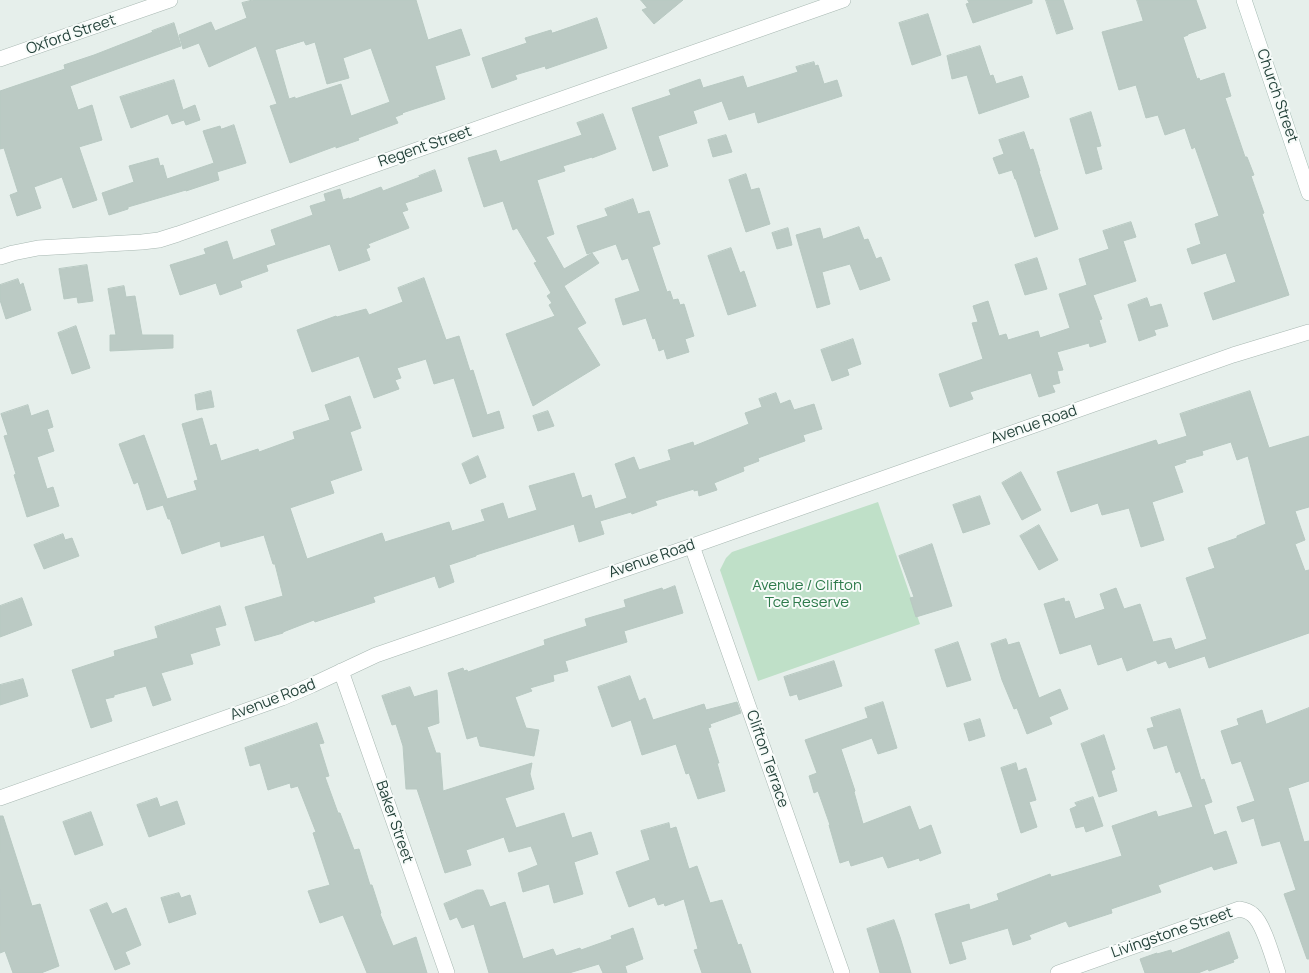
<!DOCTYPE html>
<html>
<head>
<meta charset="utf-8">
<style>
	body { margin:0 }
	canvas { display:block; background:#e6efeb }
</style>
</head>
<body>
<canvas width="1309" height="973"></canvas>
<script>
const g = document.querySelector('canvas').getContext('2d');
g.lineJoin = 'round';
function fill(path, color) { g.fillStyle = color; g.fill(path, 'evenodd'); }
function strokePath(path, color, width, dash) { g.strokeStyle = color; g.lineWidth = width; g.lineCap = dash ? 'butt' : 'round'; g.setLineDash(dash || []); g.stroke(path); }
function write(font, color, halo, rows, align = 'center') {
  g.font = font + ' Manrope,sans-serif'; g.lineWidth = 4; g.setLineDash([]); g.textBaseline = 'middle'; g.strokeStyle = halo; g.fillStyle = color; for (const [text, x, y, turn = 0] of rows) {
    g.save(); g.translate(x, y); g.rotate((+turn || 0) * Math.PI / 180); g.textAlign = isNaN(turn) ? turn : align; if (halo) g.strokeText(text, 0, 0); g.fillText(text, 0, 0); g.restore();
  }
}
fill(new Path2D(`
	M878,502L920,624L758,681L720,570L726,558L732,552Z`), '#bfe0c8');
const building = new Path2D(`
	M253,0H416L428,40L461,29L470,55L435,66L445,99L402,113L403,114L395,117L398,123L358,138L359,140L336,148V146L290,163L270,106L277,104L256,46L209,67L199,43L183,49L179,35L211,22L215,31L247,18L242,3ZM304,41L306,45L315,42L327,84L349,78L343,58L371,48L390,102L351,116L341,84L295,99V97L289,99L275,50Z
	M641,0H683L654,24L642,10L647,8Z
	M968,0H1032V3L973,23L966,4L969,3Z
	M1046,0H1063L1073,29L1057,34Z
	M1137,0H1196L1206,28L1188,34V35L1183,37L1197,79L1199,78L1200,81L1224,73L1231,96L1225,98L1245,157H1247L1254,175L1251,176L1264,213L1262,214L1289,295L1213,320L1204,293L1236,282L1226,253L1192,264L1187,249L1201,244L1195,224L1219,216L1195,147L1192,149L1185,128L1165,135L1158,115L1146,118L1136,85L1119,90L1102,32L1143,21Z
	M928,14L941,55L912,65L899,23Z
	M597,18L607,48L546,69L545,66L515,75L517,79L492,88L482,58L527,43L525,38L551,30L552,33Z
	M174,23L181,46L70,86L78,110L92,105L102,140L79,147L97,200L73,208L62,177L34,187L41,208L17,216L10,195L18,192L4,148L0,149V91L65,69L64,65L94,55L153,32L152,31Z
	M980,46L990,76L993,75L996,84L1022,76L1029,97L979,114L967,75L952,79L947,56Z
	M814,62L815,66L818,65L824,84L837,80L842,96L758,123L755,112L729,120L722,101L693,111L697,123L658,136L668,166L653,171L632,108L671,95L669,90L700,79L703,88L743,76L747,88L798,72L796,67Z
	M174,80L183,110L195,105L200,120L186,125L184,120L172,124L168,114L131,128L120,97Z
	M1091,112L1101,146L1096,147L1102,169L1086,174L1070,119Z
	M603,114L616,149L592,158V157L563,166L565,171L537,180L554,234L546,237L564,269L592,253L599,263L564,286L586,323L577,328L600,365L533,406L506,334L555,316L549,305L552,303L547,296L551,293L534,263L537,262L517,228L513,230L503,201L484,207L468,158L496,150L500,162L582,135L577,123Z
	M234,125L246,163L217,172L219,180L186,191V190L128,207V209L109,215L102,193L134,182L129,166L158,158L160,166L163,165L167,179L214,163L203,131L220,126L221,129Z
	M1024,132L1030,150L1033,149L1040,171H1039L1058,229L1035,237L1016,179H1015L1012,170L999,174L993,158L1004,154L999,140Z
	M726,135L732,152L713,157L708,140Z
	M435,170L442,191L405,203L408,210L402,212L409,228L368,244L370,247L366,249L370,260L339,271L330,244L266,265L268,271L240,281L242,287L220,295L216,283L180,295L170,265L206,254L204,249L227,241L233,260L276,245L271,230L313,215L310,206L326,201L324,194L340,189L343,200L349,198V199L381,187L383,191L420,177L419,176Z
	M746,174L751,190L759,188L770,224L746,232L729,180Z
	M633,199L638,214L649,211L660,244L652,247L667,292L670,291L673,300L678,299L680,305L684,304L694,336L685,339L689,352L667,359L664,349L659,351L655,338L653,339L646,318L623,325L615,299L640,291L628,258L622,260L616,244L587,254L577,226L608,216L605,209Z
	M1131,222L1136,237L1123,241L1136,281L1093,295L1102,319L1099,320L1106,342L1090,347L1089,343L1057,352L1063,370L1057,371L1060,383L1052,385L1055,392L1039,397L1031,373L970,392L973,399L950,407L939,374L983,359L972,323L978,322L973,306L988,301L999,336L1006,334L1008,340L1038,331L1040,338L1070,328L1059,294L1087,285L1079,259L1109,249L1103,231Z
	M859,227L864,240L868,239L876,259L881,257L890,280L860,290L850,264L822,272L830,304L817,308L796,235L820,228L823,239Z
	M788,228L792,245L777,249L772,233Z
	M731,248L740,273L744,271L756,306L728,315L708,256Z
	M1037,258L1047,289L1025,295L1015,265Z
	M87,265L93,301L78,303L77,297L64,299L59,269Z
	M424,278L446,340L459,336L470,371L473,370L487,415L499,411L504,428L473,437L454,378L434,384L426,359L397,368L401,378L395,380L399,389L374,398L359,356L312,372L297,330L336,316L337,317L366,309L369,315L403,302L398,288Z
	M18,279L20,285L23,283L31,310L6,319L0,300V285Z
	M124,286L126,297L135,296L142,335H173V348L110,351V335H116L108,289Z
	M1147,298L1150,307L1161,304L1168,326L1154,330L1156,335L1139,341L1128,305Z
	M76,326L90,368L72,374L58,333Z
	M853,339L861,364L847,369L849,375L832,381L821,350Z
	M211,391L214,407L197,410L195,395Z
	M1250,391L1269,448L1309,436V507L1295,511L1305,540L1295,544L1305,571L1309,570V633L1209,668L1205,656L1169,668L1166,661L1158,664L1156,660L1127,671L1122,657L1098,665L1091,644L1060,654L1044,604L1064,598L1065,602L1069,601L1075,619L1105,609L1100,594L1116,588L1124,609L1140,604L1153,642L1171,638L1175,650L1207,639L1186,578L1215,568L1208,548L1237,538V536L1266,524L1248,456L1237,460L1231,442L1202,451L1203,455L1185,460L1186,462L1174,466L1183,492L1152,502L1164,540L1141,547L1129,508L1102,515L1098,503L1071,512L1057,472L1156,440L1158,445L1187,436L1180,414Z
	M776,393L780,404L790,400L794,410L814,404L822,429L803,435L805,441L758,458L759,461L743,467L744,471L714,483L717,490L699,496L698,490L694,491V489L655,501L657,505L632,514L631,512L600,521L604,534L579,542L574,524L476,555V556L449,565L454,582L439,588L435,576L373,597L375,602L315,622L314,620L283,632V633L255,641L245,607L283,596L275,564H273L264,535L221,547L220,541L182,554L170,519H168L163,505L147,510L138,482L134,484L119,444L144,435L167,499L197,490L194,481L198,480L182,424L202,418L210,446L216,444L221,461L258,449L259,452L295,439L293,432L330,420L325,405L350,396L361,428L350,432L362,470L330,481L334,493L290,508L307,559L382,533L385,542L449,522L452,531L485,521L481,510L503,503L508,519L537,510L529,486L574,473L582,498L591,495L595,509L627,498L615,464L634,457L639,470L671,460L668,450L693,442L694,446L749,424L745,413L762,407L759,399Z
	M28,405L31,416L48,410L53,427L47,429L54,451L37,457L47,489L53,487L59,506L27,517L14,475L16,474L4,436L8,435L1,414Z
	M548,411L554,426L538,431L533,416Z
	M478,456L486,477L470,484L462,464Z
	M1021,472L1041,510L1022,520L1002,483Z
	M980,496L990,524L963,533L953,505Z
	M1039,525L1058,560L1039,570L1020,536Z
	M63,534L65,540L72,538L79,556L44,569L34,545Z
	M932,544L952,606L916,617L910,598L914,597L899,556Z
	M675,586L683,613L624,631L627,642L565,661L568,671L553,675L554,681L530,688L532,691L515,697L526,728L539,730L534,756L480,746L477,736L467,739L448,673L463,668L464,671L467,670L468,672L545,645L544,640L587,626L585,619L626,607L624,600L662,588L663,590Z
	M22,598L32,625L0,637V606Z
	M220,606L226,625L215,628L220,645L190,654L193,664L161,673L171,700L153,706L146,686L114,695V697L105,699L112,721L91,728L72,670L115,656L114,651L158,638L155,627Z
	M1006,639L1008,645L1019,642L1039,698L1060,689L1068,709L1049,717L1052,724L1027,734L1017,708L1014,709L1002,680L991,644Z
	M958,642L971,680L947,687L935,650Z
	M834,661L842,686L799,700L797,694L790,696L784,677Z
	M630,676L639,701L645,698L653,720L704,704L706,710L737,702L741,713L710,724L711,727L708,728L719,763H717L725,791L698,799L689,773L686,774L676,744L642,755L631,720L612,727L598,687Z
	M23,679L28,696L0,705V685Z
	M410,687L414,697L437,690L439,723L427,727L436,753H440L443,791L532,763L530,774L534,789L505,798L516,828L564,813L572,838L591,832L598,854L574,862L583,894L554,903L549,884L523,892L518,873L538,865L531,846L509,852L504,837L466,850L471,865L445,873L417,789H406L403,746L396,724L392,725L382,696Z
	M883,702L897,748L878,754L872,738L841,749L855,791L854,792L863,824L910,806L919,830L931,825L941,853L920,861L919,858L888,868L883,856L851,866L849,860L840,863L829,825H830L818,791L814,793L809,776L817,773L805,740L868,718L865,708Z
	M1309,708V781L1288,788L1304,842L1309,841V959H1307L1284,894L1296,890L1280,841L1262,846L1254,818L1242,822L1237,807L1255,801L1241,761L1232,764L1221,731L1239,725L1237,719L1262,710L1266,724Z
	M1180,709L1201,780L1204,779L1212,802L1204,805L1214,835L1226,831L1237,863L1214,870L1212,866L1158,885L1161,892L1111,909L1112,913L1069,927L1066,921L1029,935L1031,939L1013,945L1008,928L961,942L966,959L950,964L935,914L969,904L970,910L999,900L997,894L1050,874L1051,877L1062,874L1122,856L1112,826L1156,811L1158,817L1193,807L1180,771L1176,773L1167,745L1154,749L1147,729L1154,727L1151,718Z
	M980,719L985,736L969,741L964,724Z
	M317,723L324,743L319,744L329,776L325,777L338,813H340L354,850L359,849L370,885H372L381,913L380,914L393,946L416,937L427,973H367L343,915L320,923L308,891L330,885L313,833L316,832L298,786L291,788L290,783L268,790L260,763L250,766L245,748Z
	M1104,735L1115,769L1111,771L1117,791L1099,797L1081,744Z
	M1016,763L1018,771L1026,768L1036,800L1029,802L1037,827L1021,833L1001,768Z
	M1093,797L1103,826L1086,832L1084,826L1076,828L1070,809L1077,806L1075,803Z
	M157,798L160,807L177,801L185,824L149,837L137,805Z
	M91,812L103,845L75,855L63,822Z
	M0,816H3L32,906L40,904L59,966L41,973H13L5,951L0,953Z
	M669,823L670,829L676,827L689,869L697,866L710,903L722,900L738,945L741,944L751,973H702L694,950L698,949L684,899L665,906L664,903L658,905L655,897L629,907L616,872L650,860L641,831Z
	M477,890H483L490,907L505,902L523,959L553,949L556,956L580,948L581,950L612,939L611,936L633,928L643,959L625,966L627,973H603L599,964L569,973H489L474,924L462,928L457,917L450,920L444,904Z
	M179,893L181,898L190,895L196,914L169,923L161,898Z
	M107,903L112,914L126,908L141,945L125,952L130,964L115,970L90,910Z
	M894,920L900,937L911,973H880L867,929Z
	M1229,932L1238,958L1233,960L1234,962L1209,971L1208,969L1198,973H1145L1140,959L1157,953V954L1171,950L1172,953Z`);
fill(building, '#bbcac4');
strokePath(building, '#b8c9c2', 1);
const street = new Path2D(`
	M0,59L170,0
	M0,257L13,253L38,248L142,242L159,240L178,234L843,0
	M692,546L842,973
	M341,671L447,973
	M0,798L282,698L312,685L376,655L692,546L1233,355L1309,332
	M1058,973L1239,909C1245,910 1249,911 1253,915C1264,924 1273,959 1278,973`);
const secondary = new Path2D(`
	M1244,0L1309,193`);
strokePath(street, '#a8b8b2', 16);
strokePath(secondary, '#a4bbb3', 16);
strokePath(street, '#fff', 15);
strokePath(secondary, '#fff', 15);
write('15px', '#24423a', '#f7fbf9', [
	["Oxford Street",71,35,-19],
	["Church Street",1277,96,71],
	["Regent Street",425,147,-19],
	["Avenue Road",1034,425,-19],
	["Avenue Road",652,559,-19],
	["Avenue Road",273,700,-21],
	["Clifton Terrace",767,759,71],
	["Baker Street",394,822,71],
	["Livingstone Street",1172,933,-19]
]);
write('15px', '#2d7a4b', '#f7fbf9', [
	["Avenue / Clifton",807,586],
	["Tce Reserve",807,603]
]);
</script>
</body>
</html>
